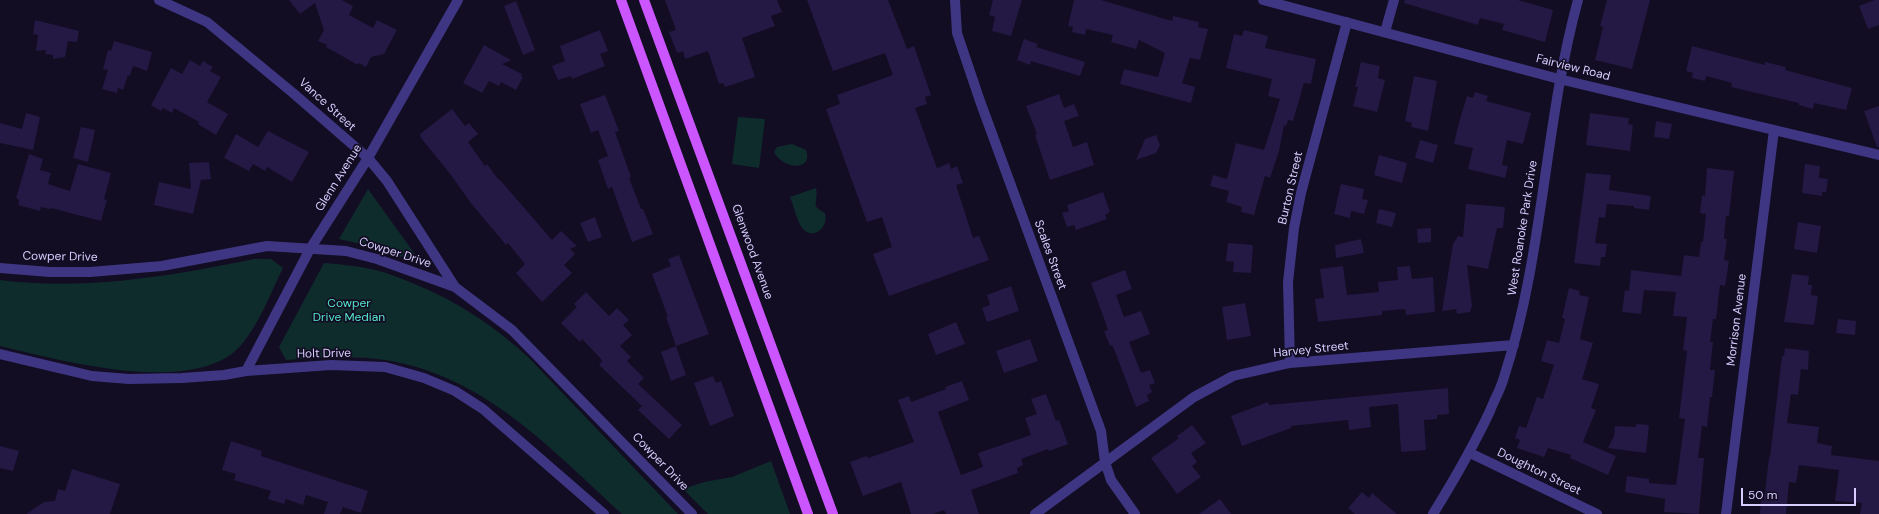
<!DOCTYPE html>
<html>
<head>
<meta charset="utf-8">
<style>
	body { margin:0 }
	#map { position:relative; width:1879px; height:514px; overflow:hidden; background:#120d22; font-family:"DM Sans",sans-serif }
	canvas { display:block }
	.scale { position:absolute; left:1741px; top:488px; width:115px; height:18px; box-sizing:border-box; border:2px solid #d7ceff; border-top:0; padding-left:5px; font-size:12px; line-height:14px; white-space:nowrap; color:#d7ceff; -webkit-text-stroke:3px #120d22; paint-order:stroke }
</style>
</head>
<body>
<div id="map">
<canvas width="1879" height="514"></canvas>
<div class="scale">50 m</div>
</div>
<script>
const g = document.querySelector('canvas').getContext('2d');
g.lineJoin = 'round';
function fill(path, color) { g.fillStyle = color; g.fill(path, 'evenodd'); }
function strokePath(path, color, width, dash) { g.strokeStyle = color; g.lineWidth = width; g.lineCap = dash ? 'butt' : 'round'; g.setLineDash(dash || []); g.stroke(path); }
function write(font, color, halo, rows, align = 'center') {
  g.font = font + ' "DM Sans",sans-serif'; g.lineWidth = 3.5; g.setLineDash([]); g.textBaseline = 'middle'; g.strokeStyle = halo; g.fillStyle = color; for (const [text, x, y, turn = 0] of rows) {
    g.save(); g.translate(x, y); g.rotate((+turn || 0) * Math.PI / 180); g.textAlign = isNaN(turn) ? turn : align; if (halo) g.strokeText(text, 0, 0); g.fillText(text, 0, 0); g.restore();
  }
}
fill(new Path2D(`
	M738,117L765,119L759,168L732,164Z
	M792,144L806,150C814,172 782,169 774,152L777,147Z
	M816,188C819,203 809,205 825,213C829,228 813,240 803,229C797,222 794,206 790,197Z
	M368,189L422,264L374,247L339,239Z
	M254,259H271L283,268C271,292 255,335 234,352C183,394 59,360 0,346V280C84,291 172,276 254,259Z
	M324,263C341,264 358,266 375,270C388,273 400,278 412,283C457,301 495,326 530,359L678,514H622C552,450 484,375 385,360C352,355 319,358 286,360L279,347Z
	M771,461L790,514H708L683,489L704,482L732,477Z`), '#0f2c2d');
fill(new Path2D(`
	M289,0H342L353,6L349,15L373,28L377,20L397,30L384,54L371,57L366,67L359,63L358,65L326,47L327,45L318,41L324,30L315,3L300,14Z
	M665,0H777L782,12L771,16L775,26L742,38L755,77L725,87L723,83L719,84L708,51L685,59L683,51L677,53L669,32L676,30Z
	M807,0H888L907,49L914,46L931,95L925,97L927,104L915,108L937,168L949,163L951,169L957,166L963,183L956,185L973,238L979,236L989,260L889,296L873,254L892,247L882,217L867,222L826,109L840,104L837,95L893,75L885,53L833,71Z
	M993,0H1022L1011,36L992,31L995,17L989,15Z
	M1074,0H1101L1172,21L1173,16L1199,22L1198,27L1208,29L1200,60L1190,58L1182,83L1195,87L1191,103L1120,84L1124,69L1158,77L1165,53L1139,40L1136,49L1111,42L1113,35L1086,29L1085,35L1072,32L1073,27L1068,26Z
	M1405,0H1518L1553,10L1545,42L1502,30L1504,24L1480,18L1478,25L1404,3Z
	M1607,0H1650L1632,69L1595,60L1603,27L1600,26Z
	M1875,0H1879V25L1868,29L1859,6Z
	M516,1L535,50L523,55L504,6Z
	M35,20L79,31L77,42L68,41L65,57L53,59V55L45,54L46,50L36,51L38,35L33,34Z
	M600,30L608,51L600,54L605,66L572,79L571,76L558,80L552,66L565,61L560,46Z
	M1244,30L1268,36L1265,48L1316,59L1311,84L1304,83L1293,121L1288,120L1286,126L1284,125L1279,151L1270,178L1265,176L1254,215L1241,212L1242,207L1226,202L1229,191L1210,186L1213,175L1227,179L1236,143L1264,150L1280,99L1268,96L1272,79L1226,68L1234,34L1242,36Z
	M1024,39L1038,44L1036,47L1085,62L1080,76L1031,61L1030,65L1017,60Z
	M114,41L152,52L147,71L133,66L130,76L128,75L123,90L118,88L117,93L102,89L108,70L103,69L108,50L111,51Z
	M484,45L511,60L502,64L522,74L521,76L523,77L516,90L501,82L499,86L489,81L482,93L463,83Z
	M1692,46L1765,65V62L1786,67L1785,70L1852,88L1846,110L1814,103L1813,109L1799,105V103L1731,87L1732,83L1706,76L1705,81L1692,78L1693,73L1686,71Z
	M190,60L200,66L203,61L213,67L210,71L221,77L207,102L228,114L216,135L198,124L199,122L174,108L172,113L163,108L161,111L151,105L171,68L182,74Z
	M1361,62L1380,66L1378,78L1385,80L1377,112L1353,106L1358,87H1355Z
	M1414,76L1437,81L1428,131L1411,127L1412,123L1405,121Z
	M1475,92L1488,96L1486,101L1531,113L1523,144L1507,140L1502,165L1508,166L1505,178L1468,169L1473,148L1454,144L1458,126L1467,96L1473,98Z
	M1059,94L1064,108L1074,104L1079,116L1064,121L1073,147L1087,142L1094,165L1050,180L1035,135L1037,134L1026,106Z
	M605,95L619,131L615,132L631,177L629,178L641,209H643L653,234L632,242L612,187L608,189L598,160L608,156L598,130L591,133L580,104Z
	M1879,106V147H1877L1864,111Z
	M452,109L465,126L469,123L478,134L468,142L485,166L487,164L498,179L501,181L552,240L561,231L577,246L570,249L575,254L564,265L572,273L542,302L516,273L525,264L508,243L506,245L470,202L451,175L421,138L420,134Z
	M26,113L40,117L33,150L0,143V123L22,129Z
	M1590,113L1629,118L1628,124L1633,125L1630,151L1586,145Z
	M1656,121L1672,124L1669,139L1654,137Z
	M81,127L95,130L88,162L73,158Z
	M268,131L309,152L292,182L267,167L265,171L253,164L249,171L224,158L236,134L258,147Z
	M1156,135L1160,145L1156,153L1136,160L1145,139Z
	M1420,140L1438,145L1433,163L1415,158Z
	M29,154L43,159L40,170L51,173L48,184L70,191L78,164L111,173L104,199L107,200L101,221L51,208L50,209L41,207L40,211L18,205L19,200L16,198Z
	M1379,155L1407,163L1402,183L1374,175Z
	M209,162L211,179L201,180L193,214L154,205L159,182L191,189L189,163Z
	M1805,164L1820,166L1819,178L1828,179L1826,192H1822V196L1802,193Z
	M1707,168L1734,171L1729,216H1726L1724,239H1727L1724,260L1729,261L1725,286L1720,285L1716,319H1713L1710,342H1713L1710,370H1715L1712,397H1710L1707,427L1702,426L1698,458H1704L1699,514L1664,512L1665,499L1625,492L1627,476L1649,479V483L1676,485L1685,419L1679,418L1687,351L1683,350L1687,317L1673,316L1676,292L1644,290L1641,314L1622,312L1625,290L1629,291L1631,270L1681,276L1684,255L1699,257L1701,242H1703L1706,214L1700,213L1702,195L1705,196Z
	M1586,173L1611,175L1609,190L1651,196L1649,210L1634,208V206L1607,204L1605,218L1599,217L1595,243L1607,244L1605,257H1601L1600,266L1574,263Z
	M1341,184L1364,189L1362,199L1368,200L1364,214L1351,211L1350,218L1334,214Z
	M1103,192L1110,212L1105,215L1107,219L1076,230L1074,225L1067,227L1062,213L1069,211L1067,205Z
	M1466,204L1505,207L1503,228H1497L1488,269L1467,265L1472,306L1470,312L1457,314L1456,309L1442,311L1453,244L1458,236L1463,237Z
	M1379,209L1396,213L1392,227L1376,223Z
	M595,217L602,237L588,242L580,223Z
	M1798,222L1821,226L1817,253L1794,249Z
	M1431,228V242L1418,243L1417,229Z
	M1361,239L1364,253L1336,258L1335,245Z
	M1228,243L1253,245L1251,273L1233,272L1234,262L1226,261Z
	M679,255L709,334L676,346L666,317H668L652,274L671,266L668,259Z
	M1343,266L1347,295L1379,292L1378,282L1398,280L1397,267L1410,266L1412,279L1433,277L1435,312L1406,315L1405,309L1382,311V315L1318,322L1315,299L1324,298L1320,269Z
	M1125,270L1132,289L1116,295L1124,317L1141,311L1150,334L1129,342L1141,373L1150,370L1155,383L1149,385L1152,392L1147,395L1149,401L1136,407L1116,354L1112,345L1110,346L1104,331L1108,330L1105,321L1091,283Z
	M1792,274L1809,276L1808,285H1812L1811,295L1818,296L1814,325L1784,322Z
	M1011,286L1019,311L987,322L982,308L990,305L987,295Z
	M1569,288L1580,291L1579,295L1589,297L1580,339L1593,343L1582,379L1599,384L1591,408L1596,410L1583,442L1616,456L1608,475L1570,458L1571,455L1548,448L1544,457L1517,448L1520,440L1515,438L1519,426L1526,428L1537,397L1543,399L1554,365L1541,361L1547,340L1559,343L1565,319L1562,318Z
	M586,292L609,316L617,308L629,320L623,325L632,335L620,346L631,357L627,361L644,378L638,384L682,425L669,439L638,410L642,406L599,365L602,361L601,359L582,339L580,342L561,323L577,307L574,304Z
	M1245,303L1251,336L1227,340L1222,307Z
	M1838,319L1856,321L1855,335L1836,333Z
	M956,322L965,344L936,355L928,334Z
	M1030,339L1038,361L1004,373L996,351Z
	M676,346L686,375L671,381L661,352Z
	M1785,348L1809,351L1808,370L1801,369L1798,395L1791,394L1787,423L1819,427L1817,443L1832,446L1831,455L1879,461V514H1860L1862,503L1835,501L1839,470L1799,465L1796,483L1789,482L1786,514H1760L1761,500L1764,501L1769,457H1770L1782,356H1784Z
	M713,376L716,383L721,381L734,416L710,426L694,383Z
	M962,381L969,400L938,412L961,475L983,467L978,453L1031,435L1025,418L1037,414L1031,399L1046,394L1056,421L1059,420L1068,444L1049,451L1048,449L1021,459L1023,465L1017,468L1018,473L971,490L979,514H946L944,510L933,514H911L901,482L863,496L850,462L867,456L868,458L914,442L898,400L909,396L911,402L946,389L945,387Z
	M1448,388L1449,414L1437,415V419L1424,420L1426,450L1401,452L1398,404L1369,407L1371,427L1349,430L1348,420L1291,426V428L1242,446L1231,416L1268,402L1269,405Z
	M1636,424L1649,425L1646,453L1608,448L1614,436L1615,426L1636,427Z
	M1192,425L1206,443L1191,453L1197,462L1192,466L1201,477L1177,494L1151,458L1179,438L1177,436Z
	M231,441L262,451L261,456L368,491L361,513L343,507L340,514H324L328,502L306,495L303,505L286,499L284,504L268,499L271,491L234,480L236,474L222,470Z
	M0,446L19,451L13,471L0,468Z
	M72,469L120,484L110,514H26L44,502L55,501L58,489L65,491Z
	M1362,492L1369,498L1372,493L1397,514H1355L1348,508Z
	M1220,499L1231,514H1199Z`), '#241844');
strokePath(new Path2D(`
	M159,0L207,22L293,93L368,158L387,181L455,287
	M955,0L957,33L980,101L1101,431L1105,462L1111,480L1135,514
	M1263,0L1559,79L1879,155
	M1385,32L1394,0
	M0,268L50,272H90L162,266L267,246L346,251L377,259L455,287L512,330L692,514
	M0,354L92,376L129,379L182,378L224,375L246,371L331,365L385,367L424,378L455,391L483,409L604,514
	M1290,363L1288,282L1294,228L1301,193L1347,22
	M246,371L310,249L368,158L458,0
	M1470,453L1597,514
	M1035,514L1194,397L1233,376L1290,363L1514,345
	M1433,514C1454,480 1473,447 1490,411C1494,400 1501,389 1504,377C1544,255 1544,124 1578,0
	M1726,514L1774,130`), '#3e3683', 10);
strokePath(new Path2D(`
	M621,0L808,514
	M644,0L833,514`), '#cb55ff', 10);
write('12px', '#d7ceff', '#120d22', [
	["Fairview Road",1573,68,14],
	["Vance Street",327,105,42],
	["Glenn Avenue",339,178,-58],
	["Burton Street",1291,188,-77],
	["West Roanoke Park Drive",1523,228,-81],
	["Glenwood Avenue",752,252,70],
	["Cowper Drive",395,253,18],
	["Scales Street",1050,255,70],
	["Cowper Drive",60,257,1],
	["Morrison Avenue",1737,320,-83],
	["Harvey Street",1311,350,-6],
	["Holt Drive",324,354,-1],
	["Cowper Drive",660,462,46],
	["Doughton Street",1539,472,26]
]);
write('12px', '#55e4ca', '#120d22', [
	["Cowper",349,304],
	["Drive Median",349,318]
]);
</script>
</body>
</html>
